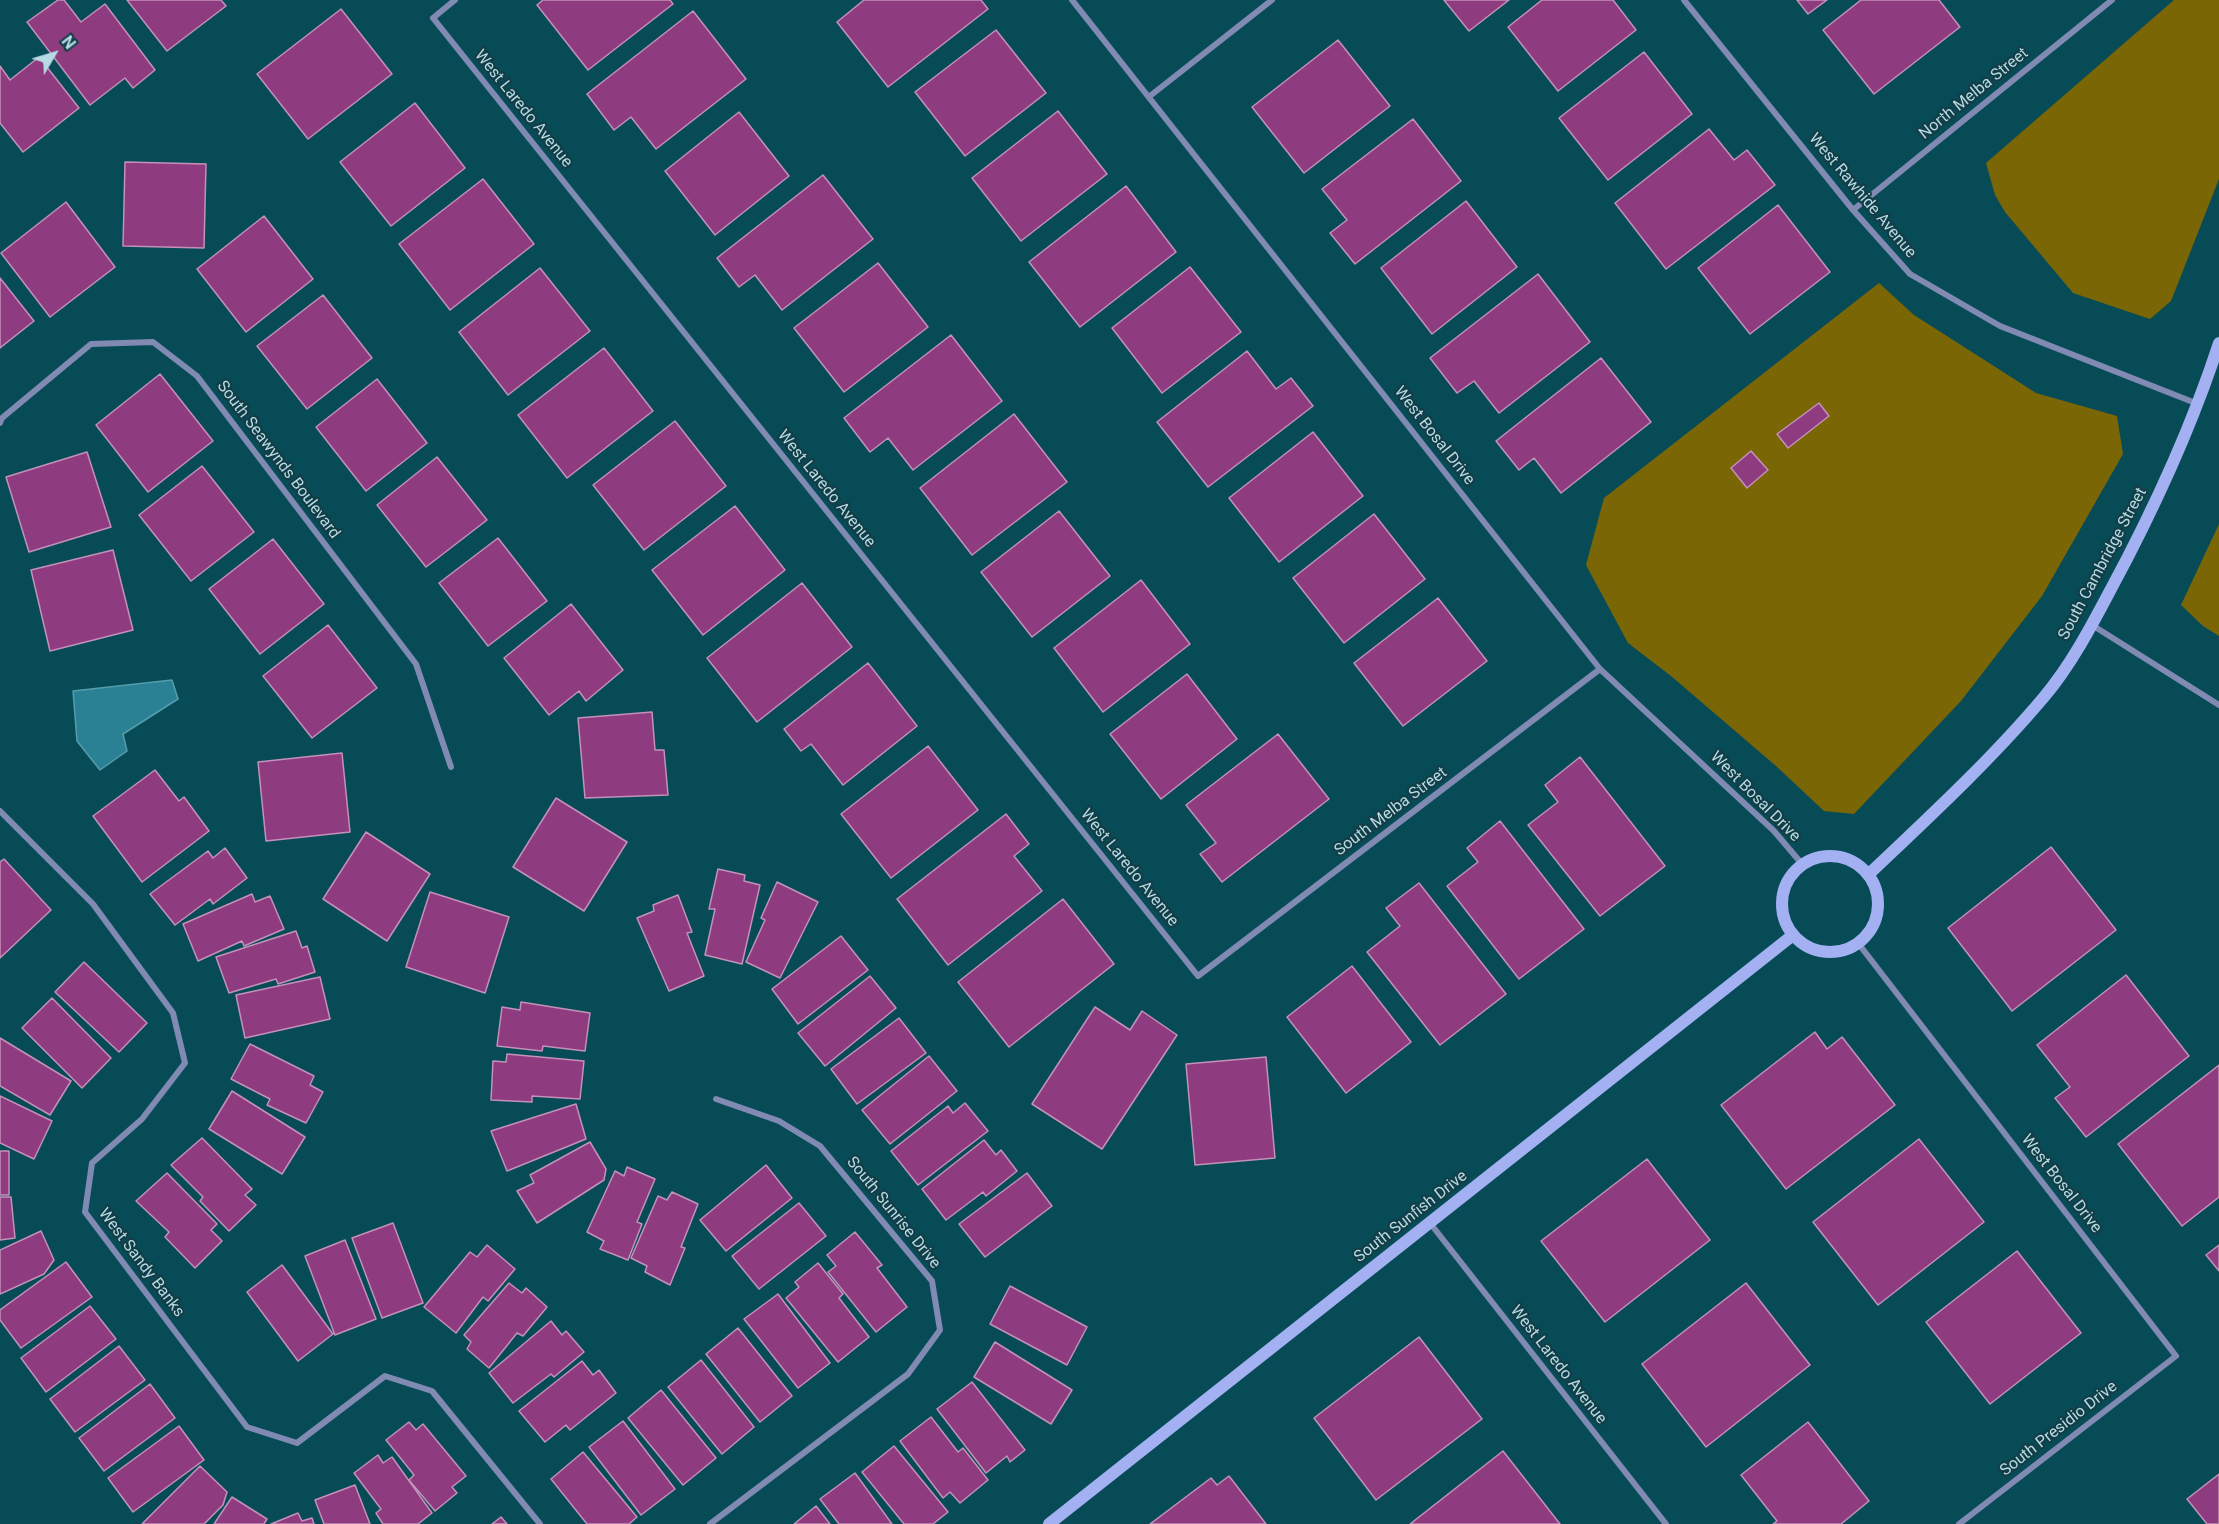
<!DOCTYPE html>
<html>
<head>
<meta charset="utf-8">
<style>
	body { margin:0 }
	#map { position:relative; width:2219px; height:1524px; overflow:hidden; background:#074b57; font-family:Roboto,sans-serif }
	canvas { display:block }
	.north { position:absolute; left:24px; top:24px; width:60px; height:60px; -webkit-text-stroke:4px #143e47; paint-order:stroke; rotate:52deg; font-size:16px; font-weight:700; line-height:24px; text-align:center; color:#b7dbe4 }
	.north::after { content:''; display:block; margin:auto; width:21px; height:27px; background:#b7dbe4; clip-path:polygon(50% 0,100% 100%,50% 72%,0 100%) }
</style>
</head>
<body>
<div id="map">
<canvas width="2219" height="1524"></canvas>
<div class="north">N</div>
</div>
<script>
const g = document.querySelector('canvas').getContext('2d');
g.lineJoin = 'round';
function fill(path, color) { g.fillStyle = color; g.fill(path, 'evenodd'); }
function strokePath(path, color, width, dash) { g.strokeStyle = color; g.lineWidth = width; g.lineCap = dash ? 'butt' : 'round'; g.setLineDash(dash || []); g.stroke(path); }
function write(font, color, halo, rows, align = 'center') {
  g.font = font + ' Roboto,sans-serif'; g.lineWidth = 4.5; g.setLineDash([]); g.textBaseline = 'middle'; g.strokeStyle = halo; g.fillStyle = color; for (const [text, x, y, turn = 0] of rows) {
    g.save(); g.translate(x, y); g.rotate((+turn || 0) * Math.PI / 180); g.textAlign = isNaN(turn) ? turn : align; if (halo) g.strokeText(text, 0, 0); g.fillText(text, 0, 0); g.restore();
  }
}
fill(new Path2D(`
	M2174,0H2219V179L2171,301L2150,319L2073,293L2005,212L1995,195L1986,163Z
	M1879,283L1914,315L2036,393L2117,416L2123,454L2042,596L1961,701L1854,814L1824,811L1776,766L1671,676L1628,643L1586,565L1604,498Z
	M2219,524V636L2203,626L2181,605Z`), '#7b6606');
const water = new Path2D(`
	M172,680L178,699L123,734L127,751L100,770L77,741L73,691Z`);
fill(water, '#2b8194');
strokePath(water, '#559cac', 1.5);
const building = new Path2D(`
	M58,0H64L81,22L105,4L155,70L133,88L125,78L90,105L27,22Z
	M127,0H221L226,6L167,51Z
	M543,0H670L673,4L588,70L537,5Z
	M864,0H981L988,9L888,87L837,22Z
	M1444,0H1509L1469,31Z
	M1542,0H1613L1636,30L1558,91L1508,27Z
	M1797,0H1827L1808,14Z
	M1861,0H1939L1960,27L1874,94L1823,30Z
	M341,9L392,74L308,139L257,74Z
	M693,11L746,79L656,149L631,117L614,130L587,94Z
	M996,30L1046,93L965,156L915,92Z
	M1338,40L1390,106L1304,173L1252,107Z
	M1644,52L1692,114L1608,180L1559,118Z
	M39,57L79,108L23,152L0,123V66L10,80Z
	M415,103L465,168L391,226L340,162Z
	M1058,111L1107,174L1021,241L972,178Z
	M739,112L789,176L715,235L665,171Z
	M1413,119L1461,181L1355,264L1330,233L1347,220L1322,189Z
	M1709,129L1734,160L1747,150L1775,185L1666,269L1615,203Z
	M125,162L206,164L204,248L123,246Z
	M823,175L873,239L782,310L755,275L739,287L717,258Z
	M483,179L534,244L450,310L399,244Z
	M1126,186L1176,252L1080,327L1029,262Z
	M1466,201L1517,267L1432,334L1381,268Z
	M66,202L115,267L50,317L1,253Z
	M1778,205L1830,272L1750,334L1698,268Z
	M264,216L313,279L246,332L197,269Z
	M878,263L928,327L844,392L794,328Z
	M1190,267L1241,332L1162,393L1112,328Z
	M540,268L590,331L508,395L459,332Z
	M1538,274L1590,342L1499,413L1474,381L1457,393L1430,358Z
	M0,278L34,321L0,348Z
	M323,295L372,358L307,409L257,346Z
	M951,335L1002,401L913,470L888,438L870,452L844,418Z
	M604,348L653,411L567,478L518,415Z
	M1247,351L1276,389L1291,378L1313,406L1208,487L1157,422Z
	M1601,358L1651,422L1561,493L1534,458L1519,470L1496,441Z
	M160,374L213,441L148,492L96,425Z
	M377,379L427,443L366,491L316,427Z
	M1819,403L1829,416L1788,448L1777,434Z
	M1014,414L1067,482L972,555L920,488Z
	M675,421L726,486L644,550L593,485Z
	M1313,432L1363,496L1279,562L1229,498Z
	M1751,451L1768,470L1747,488L1731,468Z
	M87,452L111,527L29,552L6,477Z
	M437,457L487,520L426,567L377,505Z
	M202,466L254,532L191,581L139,515Z
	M735,506L785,570L703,635L652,570Z
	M1059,511L1110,576L1032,637L981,572Z
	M1374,514L1425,579L1344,643L1293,578Z
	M498,538L547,601L488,646L439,583Z
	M273,539L324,604L260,654L209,589Z
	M113,550L133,630L50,651L31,570Z
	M1141,580L1190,644L1103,712L1054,648Z
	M802,583L852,647L757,722L707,658Z
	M1438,598L1487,661L1403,726L1354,663Z
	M571,604L623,670L586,701L579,691L549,715L504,658Z
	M328,625L377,688L312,738L263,676Z
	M868,663L917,726L843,785L811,744L801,751L784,729Z
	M1187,674L1237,739L1161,799L1110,734Z
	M652,712L655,750H664L668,795L585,798L578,718Z
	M1278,734L1329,799L1222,882L1200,854L1216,843L1186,805Z
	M928,746L978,810L891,878L841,814Z
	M342,753L350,832L266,841L258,762Z
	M1580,757L1665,866L1600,916L1528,825L1558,802L1545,785Z
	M155,770L179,801L184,797L209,831L142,882L93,816Z
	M556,798L627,842L584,911L513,867Z
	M1006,814L1029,844L1014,856L1042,891L948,965L897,899Z
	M1500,821L1584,929L1519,979L1447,886L1478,862L1467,848Z
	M366,832L430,874L387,941L323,899Z
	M2051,847L2116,930L2012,1011L1948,928Z
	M225,848L247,878L213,904L210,899L175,925L150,894L208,851L213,858Z
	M4,859L51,910L0,958V862Z
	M718,869L745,875L744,881L760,885L742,964L705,955L715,909H709Z
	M777,882L818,902L780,978L746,962L765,920L761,918Z
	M1419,883L1506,994L1440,1045L1367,952L1400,926L1386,908Z
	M430,892L509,917L485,993L406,967Z
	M252,894L255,902L270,896L284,929L244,946L242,941L198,961L183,924Z
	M678,895L692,932L687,933L704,976L669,991L637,918L654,911L653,905Z
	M1063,899L1114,964L1009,1047L958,982Z
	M296,931L302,948L307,946L315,972L278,984L276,979L229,993L216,957Z
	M841,936L868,970L798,1024L772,989Z
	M84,962L147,1023L119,1052L55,992Z
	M1352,966L1411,1042L1346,1093L1287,1017Z
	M2126,975L2189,1056L2086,1137L2055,1098L2070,1087L2037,1045Z
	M870,976L896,1008L825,1066L798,1033Z
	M320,977L330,1019L245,1038L236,995Z
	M52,998L111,1058L82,1088L22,1028Z
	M521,1002L590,1013L585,1051L543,1046L542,1051L497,1046L502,1007L520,1010Z
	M1095,1007L1130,1030L1142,1011L1177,1035L1102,1149L1032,1104Z
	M899,1018L926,1053L857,1104L831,1069Z
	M1815,1032L1827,1049L1842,1037L1895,1105L1786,1189L1721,1105Z
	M0,1038L71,1081L50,1115L0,1086Z
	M250,1044L314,1076L310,1085L323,1092L306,1123L267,1105L270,1099L231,1079Z
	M507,1054L584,1061L580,1099L532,1096V1102L491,1100L493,1061L506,1062Z
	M929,1056L957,1091L890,1144L862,1110Z
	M1266,1057L1275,1158L1195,1165L1186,1064Z
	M2219,1065V1197L2182,1226L2118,1144Z
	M232,1091L305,1137L282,1174L209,1129Z
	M0,1096L52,1121L34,1159L0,1143Z
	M965,1103L988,1131L918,1185L891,1151L948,1106L953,1113Z
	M576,1104L586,1139L507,1171L491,1131Z
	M202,1138L252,1189L245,1195L256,1205L229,1231L200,1201L203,1197L171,1165Z
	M1919,1139L1984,1222L1878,1305L1813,1222Z
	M984,1140L996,1155L1001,1150L1017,1171L986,1196L983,1192L946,1220L922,1189Z
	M590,1142L606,1169L604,1180L537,1223L517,1191L534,1183L530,1175Z
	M0,1151H9V1195H0Z
	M1647,1159L1710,1240L1605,1322L1541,1241Z
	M766,1165L792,1198L726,1251L700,1220Z
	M627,1167L655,1179L637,1222L642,1224L628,1260L600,1249L604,1241L587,1232L615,1171L624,1176Z
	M167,1173L217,1224L211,1230L222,1241L195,1268L165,1237L169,1232L136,1201Z
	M1027,1173L1052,1206L985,1257L959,1224Z
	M672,1192L698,1204L681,1247L685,1248L670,1285L645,1272L647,1266L631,1258L658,1196L667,1200Z
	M0,1197H11L15,1238L0,1240Z
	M799,1203L826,1236L759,1289L732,1256Z
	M393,1223L423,1303L382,1318L352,1238Z
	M41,1231L54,1260L44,1274L0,1294V1250Z
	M855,1232L882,1265L877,1268L907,1307L876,1332L828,1272L836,1266L827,1255Z
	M345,1240L376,1319L335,1335L305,1256Z
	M487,1245L515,1269L488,1301L483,1297L456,1333L424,1307L470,1252L477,1257Z
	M2219,1245V1271L2206,1255Z
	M2017,1251L2081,1333L1990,1404L1926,1322Z
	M66,1262L92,1297L21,1348L0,1320V1310Z
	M818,1263L843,1294L839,1298L869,1337L838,1362L786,1298L799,1287L795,1282Z
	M282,1265L333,1334L298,1361L247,1292Z
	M509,1283L522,1293L526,1288L547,1307L523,1336L517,1333L489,1368L467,1349L471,1342L464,1335Z
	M1746,1283L1810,1365L1706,1447L1642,1364Z
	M1010,1286L1087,1327L1067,1365L990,1324Z
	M778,1294L830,1363L798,1388L744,1319Z
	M90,1306L116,1339L46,1392L21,1358Z
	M551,1321L562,1335L566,1331L584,1352L554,1377L551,1374L513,1403L489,1373Z
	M738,1328L792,1396L760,1422L706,1354Z
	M1419,1337L1482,1419L1376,1500L1314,1418Z
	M995,1342L1072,1390L1051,1424L974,1377Z
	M119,1346L145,1380L75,1432L50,1399Z
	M701,1360L754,1427L722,1454L668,1387Z
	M582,1361L593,1375L599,1370L616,1393L570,1430L566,1425L545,1442L519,1411Z
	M972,1382L1025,1450L1010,1462L1007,1456L986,1473L937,1409Z
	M150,1384L175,1418L104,1471L79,1438Z
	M661,1390L716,1458L683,1485L628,1418Z
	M931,1417L958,1452L963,1448L988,1480L960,1503L950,1492L943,1498L900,1441Z
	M623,1421L675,1489L641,1515L589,1447Z
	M409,1422L416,1430L423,1424L466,1476L452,1487L457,1493L435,1511L409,1480L414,1475L386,1440Z
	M1808,1422L1869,1501L1841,1524H1773L1777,1521L1741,1475Z
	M179,1426L204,1460L133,1512L108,1478Z
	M894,1446L948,1512L933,1524H904L862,1472Z
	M1503,1451L1560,1524H1410Z
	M583,1452L637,1517L629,1524H587L551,1479Z
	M378,1455L383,1463L392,1457L432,1513L418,1524H383L376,1513L381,1509L354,1473Z
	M200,1466L227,1492L223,1505L204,1524H142Z
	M855,1473L892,1524H839L820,1499Z
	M2219,1474V1524H2207L2187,1499Z
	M1229,1476L1266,1524H1150L1211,1478L1217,1485Z
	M355,1485L370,1524H324L315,1500Z
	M232,1497L267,1519L264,1524H214Z
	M816,1506L830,1524H794Z
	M298,1513L302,1521L312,1518L314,1524H271Z
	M501,1517L507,1524H492Z`);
fill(building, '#8e3b80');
strokePath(building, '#c491b9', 1.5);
strokePath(new Path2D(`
	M455,0L433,18L1198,976L1600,669
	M1072,0L1600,669L1774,831L1802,864
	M1684,0L1853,210L1910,274L2000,326L2198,404
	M1150,96L1272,0
	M1853,210L2112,0
	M0,423L2,418L91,344L153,342L197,376L416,664L451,767
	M2092,625L2219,705
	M0,811L93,904L173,1013L185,1063L142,1119L92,1163L85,1212L247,1427L297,1443L385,1376L432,1391L540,1524
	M1858,943L2176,1356L1959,1524
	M1430,1223L1666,1524
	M710,1524L908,1374L940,1330L932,1281L820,1146L779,1121L716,1099`), '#808ab3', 6);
strokePath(new Path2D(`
	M1782 904a48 48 0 1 1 96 0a48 48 0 1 1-96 0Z
	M1868,875C1928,818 1991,760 2044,697C2071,665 2092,625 2111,589C2154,509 2191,429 2219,343
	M1049,1524L1793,935`), '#a3b1f3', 12);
write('16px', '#b7dbe4', '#143e47', [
	["North Melba Street",1974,94,-39],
	["West Laredo Avenue",523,109,51],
	["West Rawhide Avenue",1862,196,50],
	["West Bosal Drive",1434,436,52],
	["South Seawynds Boulevard",278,460,53],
	["West Laredo Avenue",826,489,51],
	["South Cambridge Street",2103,564,-62],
	["West Bosal Drive",1755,797,45],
	["South Melba Street",1391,812,-37],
	["West Laredo Avenue",1129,868,51],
	["West Bosal Drive",2061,1184,52],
	["South Sunrise Drive",893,1213,51],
	["South Sunfish Drive",1411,1217,-38],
	["West Sandy Banks",141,1263,53],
	["West Laredo Avenue",1558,1365,52],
	["South Presidio Drive",2059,1429,-38]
]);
</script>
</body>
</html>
